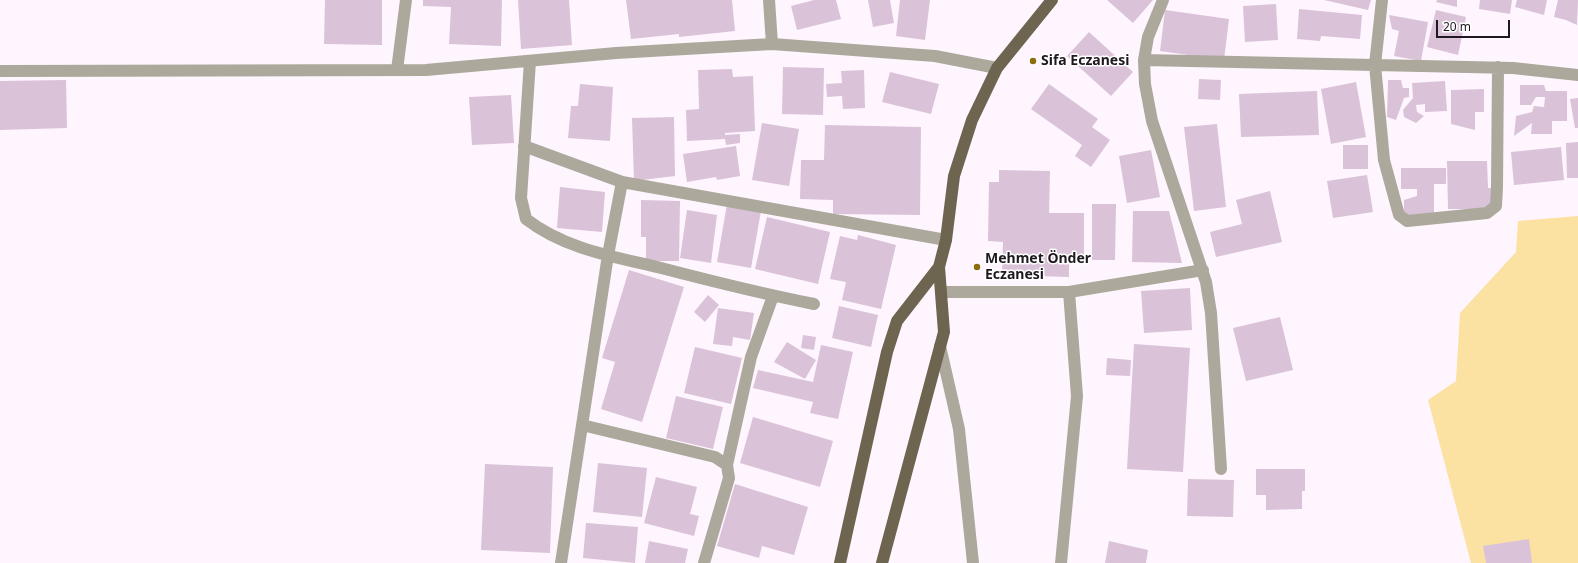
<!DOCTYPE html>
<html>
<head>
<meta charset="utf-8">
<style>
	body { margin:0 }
	#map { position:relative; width:1578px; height:563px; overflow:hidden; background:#fff5fe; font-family:"Noto Sans",sans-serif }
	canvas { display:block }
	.scale { position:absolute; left:1436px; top:20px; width:74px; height:18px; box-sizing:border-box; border:2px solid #201820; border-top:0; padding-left:5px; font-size:12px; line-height:14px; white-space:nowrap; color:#201820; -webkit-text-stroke:3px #fff; paint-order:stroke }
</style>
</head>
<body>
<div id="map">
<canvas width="1578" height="563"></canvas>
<div class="scale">20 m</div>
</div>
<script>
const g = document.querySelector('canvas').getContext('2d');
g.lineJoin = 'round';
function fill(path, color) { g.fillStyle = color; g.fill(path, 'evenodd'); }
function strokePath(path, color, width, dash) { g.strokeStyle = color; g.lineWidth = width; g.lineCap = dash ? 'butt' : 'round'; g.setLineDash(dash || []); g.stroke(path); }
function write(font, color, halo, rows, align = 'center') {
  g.font = font + ' "Noto Sans",sans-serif'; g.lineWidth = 3; g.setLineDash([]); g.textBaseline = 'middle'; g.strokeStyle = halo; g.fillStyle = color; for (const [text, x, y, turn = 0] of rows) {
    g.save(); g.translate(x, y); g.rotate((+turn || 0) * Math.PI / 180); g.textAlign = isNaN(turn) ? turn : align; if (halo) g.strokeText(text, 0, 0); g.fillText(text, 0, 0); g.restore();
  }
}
fill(new Path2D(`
	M1578,216V563H1471L1428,400L1456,381L1460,313L1516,252L1518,221Z`), '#fbe1a2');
fill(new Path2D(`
	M325,0H382V45L324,44Z
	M423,0H502L501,46L449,44L451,7L423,6Z
	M518,0H569L572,45L521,49Z
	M626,0H732L735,31L679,37V34L631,39Z
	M814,0H836L841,19L797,30L791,6Z
	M868,0H890L894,23L873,27Z
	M900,0H930L925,40L896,36Z
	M1107,0H1153L1133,23Z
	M1324,0H1371L1368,10Z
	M1437,0H1457V7L1436,2Z
	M1480,0H1512L1510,14L1479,9Z
	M1517,0H1547L1544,15L1515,7Z
	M1558,0H1578L1577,25L1566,20L1554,17Z
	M1276,4L1278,40L1245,42L1243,6Z
	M1299,9L1362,15L1360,39L1321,36L1320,41L1297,39Z
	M1165,10L1229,19L1224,60L1160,51Z
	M1436,10L1466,17L1458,55L1427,47Z
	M1389,15L1428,22L1421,61L1394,56L1399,31L1392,29Z
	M1089,32L1133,72L1111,96L1067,56Z
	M783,67L824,68L823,115L782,114Z
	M732,69L733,77L753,76L755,131L725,133V135L740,134V143L726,145L725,139L687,141L686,110L699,109L698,70Z
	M864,70L865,108L843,109L842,96L827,97L826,84L842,83L841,71Z
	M890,72L939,84L931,114L882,102Z
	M1199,79L1221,80L1220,100L1198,99Z
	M66,80L67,128L0,130V81Z
	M1388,80H1401L1403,88H1409V97L1404,98L1396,120L1387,117Z
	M1445,81L1447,111L1425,112V104L1416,105L1417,112L1424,116L1416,123L1404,117L1403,110L1413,98L1412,83Z
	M1356,82L1366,137L1331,144L1321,89Z
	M580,84L613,87L610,141L568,138L571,106H578Z
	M1049,84L1098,119L1092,127L1110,140L1091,167L1075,156L1082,145L1031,109Z
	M1520,85H1544L1546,91H1567V121H1552V134H1531L1532,123L1514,136L1516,116L1532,112L1534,106L1544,107L1545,97H1536L1531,105H1520Z
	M1484,89V112H1475V130L1451,124V90Z
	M1317,91L1319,135L1241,137L1239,94Z
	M511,95L514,143L472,145L469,97Z
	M1578,98V128H1575L1570,99Z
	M674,117L675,176L634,181L632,118Z
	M762,123L799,129L789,186L752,180Z
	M1217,124L1226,207L1194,211L1184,127Z
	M825,125L921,127L920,215L833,214V200L800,199L801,160H824Z
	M1578,142V178H1567L1566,143Z
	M1343,145H1368V169H1343Z
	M736,146L740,176L717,180L716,177L687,182L683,154Z
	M1561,147L1564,180L1514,185L1511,152Z
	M1151,150L1160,197L1127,203L1119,156Z
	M1447,161H1487L1488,188H1493L1492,205L1485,209H1448Z
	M1401,168H1446V184H1434V217L1413,216L1404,214V200L1417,196V189H1401Z
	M999,170L1050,171L1049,213H1084V257H1069V277L1002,275L1003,242L988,241L989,182H999Z
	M1367,175L1373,212L1333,218L1327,181Z
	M560,187L605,192L602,232L557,228Z
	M1270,191L1282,242L1216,257L1210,232L1242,224L1236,200Z
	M641,200L680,201L679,261H646V237H641Z
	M727,204L761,211L751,268L717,262Z
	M1092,204H1116L1115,260H1092Z
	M687,210L717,215L711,263L680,258Z
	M1133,211H1169L1182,263L1132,262Z
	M767,217L830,232L818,284L755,269Z
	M858,235L896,245L881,309L842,300L846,282L830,279L840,236L857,240Z
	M629,270L684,287L642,422L601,409L615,362L602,358Z
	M1190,288L1192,330L1144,333L1141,291Z
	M708,295L719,305L705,322L694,312Z
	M839,306L878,315L871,347L832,338Z
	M718,308L754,313L750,340L733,337L732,346L713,344Z
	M1280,317L1293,370L1246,381L1233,328Z
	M803,335L816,337L814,350L801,348Z
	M787,342L816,360L805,379L774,362Z
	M1134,344L1190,348L1183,472L1127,469Z
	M821,345L853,352L838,419L810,413L813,402L753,388L758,370L813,382Z
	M695,347L742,358L731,404L684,393Z
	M1107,358L1131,360L1130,376L1106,375Z
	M676,396L723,407L713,449L666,438Z
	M753,417L833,441L820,487L740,463Z
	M598,463L647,468L642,517L593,512Z
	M485,464L553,467L550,553L481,550Z
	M1256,469H1305V491H1302V509L1266,510V495H1256Z
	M656,477L697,487L690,514L699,516L694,536L644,523Z
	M1188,479L1234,480L1233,517L1187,516Z
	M735,484L808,507L794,555L762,546L759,558L717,546Z
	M586,523L638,527L635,563L583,558Z
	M1529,539L1532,563H1486L1483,546Z
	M649,541L688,549L685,563H645Z
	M1109,541L1148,550L1146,563H1105Z`), '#dac2d9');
strokePath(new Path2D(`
	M769,0L772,44
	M1163,0L1148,37L1144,60L1145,84L1152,121L1206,282L1211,313L1221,469
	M1382,0L1375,65L1384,160L1399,215L1407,221L1487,213L1496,206L1497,187L1498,67
	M1144,60L1513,68L1578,75
	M530,61L521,198L526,219C566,250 617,257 665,269C715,282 764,294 814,304
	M397,70L406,0
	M0,71L426,70L616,53L772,44L935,56L997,68
	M524,146L622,182L946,240
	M941,292H1069L1077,396L1061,563
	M1069,292L1203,270
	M940,346L959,429L973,563
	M582,425L715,457L727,465L729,478L704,563
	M727,465L751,357L773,296
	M561,563L608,255L622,182`), '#ada89c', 12);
strokePath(new Path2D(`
	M840,563L887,352L897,321L939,267
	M882,563L944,332L939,267L946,240L954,176L972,120L997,68L1052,0`), '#6e6550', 12);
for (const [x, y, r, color] of [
	[1033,61,4,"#8b6d0e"],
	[977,267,4,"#8b6d0e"]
]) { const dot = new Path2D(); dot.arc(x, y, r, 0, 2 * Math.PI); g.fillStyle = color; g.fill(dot); strokePath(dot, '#fff', 1.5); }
write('bold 14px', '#201820', '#fff', [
	["Sifa Eczanesi",1041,61],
	["Mehmet Önder",985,259],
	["Eczanesi",985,275]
], 'left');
</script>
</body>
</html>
